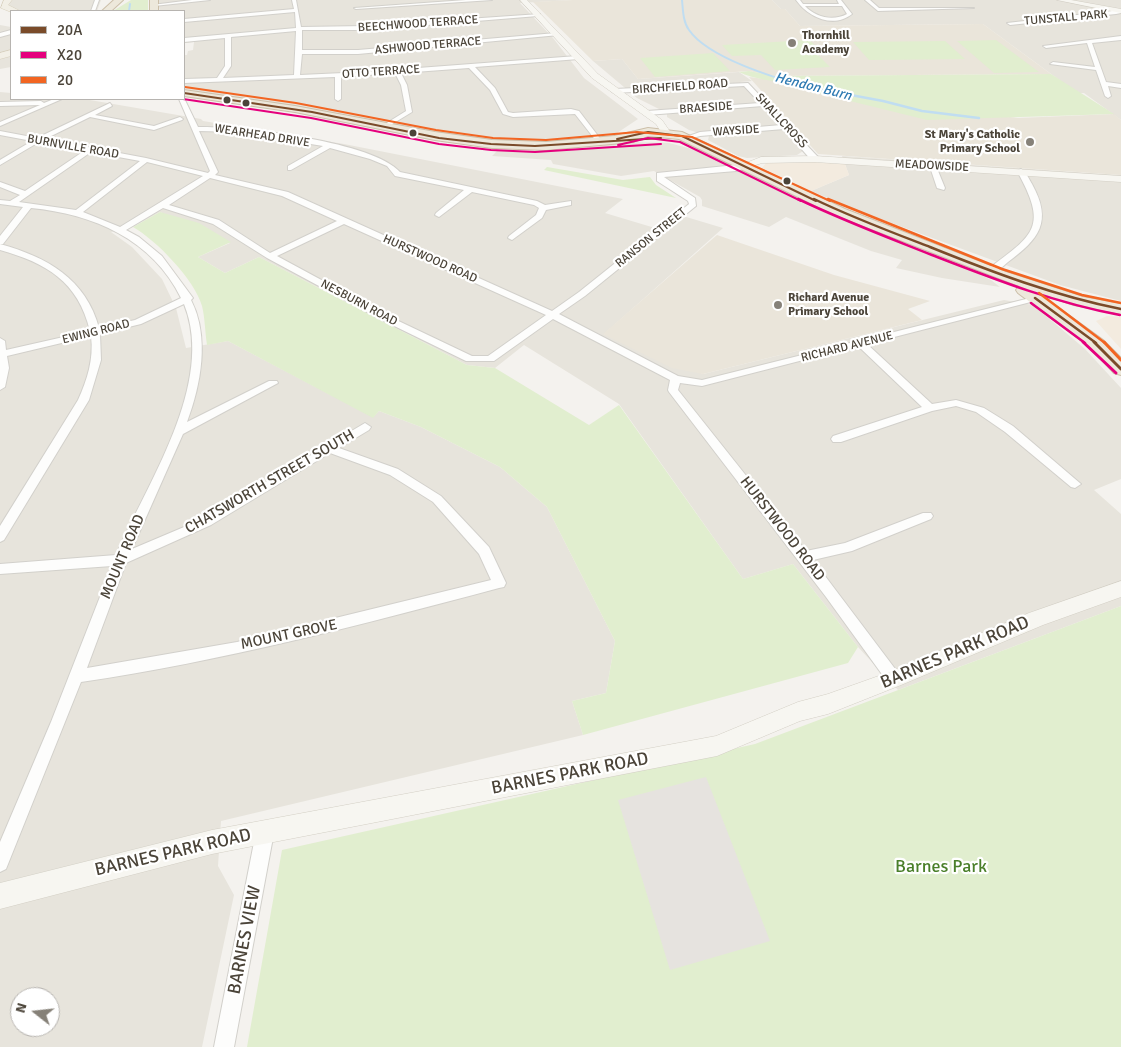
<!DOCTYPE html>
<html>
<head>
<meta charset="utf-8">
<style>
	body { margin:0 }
	#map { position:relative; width:1121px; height:1047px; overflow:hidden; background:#f4f2ee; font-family:Signika,sans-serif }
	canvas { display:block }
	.legend { position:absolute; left:10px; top:10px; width:175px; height:90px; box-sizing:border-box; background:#fff; border:1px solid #b7b4b0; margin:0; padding:6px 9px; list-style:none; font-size:15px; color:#4b4439 }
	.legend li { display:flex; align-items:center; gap:10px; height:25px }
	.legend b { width:25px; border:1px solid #b7b4b0 }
	.north { position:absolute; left:10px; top:987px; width:50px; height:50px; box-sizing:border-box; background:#fff; border:1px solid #b7b4b0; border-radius:50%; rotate:286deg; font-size:14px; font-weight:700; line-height:20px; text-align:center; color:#4b4439 }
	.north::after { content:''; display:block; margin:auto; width:18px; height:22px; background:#868178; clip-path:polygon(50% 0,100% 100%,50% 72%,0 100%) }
</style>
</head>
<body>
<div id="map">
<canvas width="1121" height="1047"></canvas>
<ul class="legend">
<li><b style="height:6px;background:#7a4b2a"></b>20A</li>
<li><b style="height:6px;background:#e5007d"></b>X20</li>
<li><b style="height:6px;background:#f26522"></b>20</li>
</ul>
<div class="north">N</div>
</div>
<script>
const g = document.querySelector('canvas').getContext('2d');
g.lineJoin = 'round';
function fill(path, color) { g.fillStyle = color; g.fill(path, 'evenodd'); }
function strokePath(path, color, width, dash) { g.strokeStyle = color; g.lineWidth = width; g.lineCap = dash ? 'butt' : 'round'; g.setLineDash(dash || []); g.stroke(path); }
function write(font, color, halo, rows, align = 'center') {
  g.font = font + ' Signika,sans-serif'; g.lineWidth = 4.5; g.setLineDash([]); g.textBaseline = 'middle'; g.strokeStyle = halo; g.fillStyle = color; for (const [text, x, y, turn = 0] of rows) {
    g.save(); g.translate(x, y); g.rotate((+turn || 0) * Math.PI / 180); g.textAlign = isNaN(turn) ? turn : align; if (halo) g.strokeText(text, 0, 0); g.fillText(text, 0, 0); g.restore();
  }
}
fill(new Path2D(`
	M11,0H101L97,11H21L10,6L8,3Z
	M157,0H573L520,3L553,38L584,78L638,119L617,133L587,139L533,143L501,141L425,131L315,109L184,89V55H187L188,51L193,50L194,42L184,43V11H160Z
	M772,0H1121V120L1084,93H1077L983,24L800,26L785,9H781Z
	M0,25L11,27V67L0,69Z
	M622,59L638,79L739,72L752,81L740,82L803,151L797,155L747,158L738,156L708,140L709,136L689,130L667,117V113L637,98L593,61Z
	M0,92L11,93V99H84L201,119L203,121L344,144L623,199L605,213L655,228L673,213L723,228L604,334L703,374L1004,300L1033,305L1085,349L1121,388V479L1094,490L1121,514V606L898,690L858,647L793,564L743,579L619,404L524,345L495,368L467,365L259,257L225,273L198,257L230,243L160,212L133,227L111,232L132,247L162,279L176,308L186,348L228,341L373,417L379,411L421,427L500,467L547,507L615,641L606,693L572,701L583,735L221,821L218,866L234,895L202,1047H0ZM20,997H50V1027H20Z
	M628,142L669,143L692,149L811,207L961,265L991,280L1000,287L942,278L896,268L902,260L871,251L786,217L769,227L702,206V200L700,197L654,171L621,176L553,164L551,160L492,156L497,151L567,150Z
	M842,156L1121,175V301L1060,285L859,211L811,191L849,175Z`), '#e7e4dc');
fill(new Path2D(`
	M801,161L845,164L849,175L811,191L762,168L766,163Z
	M1107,316L1121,317V349L1096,321Z`), '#f3ebdf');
fill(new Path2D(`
	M573,0H772L781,9H785L800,26L983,24L1051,74L774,76L749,71L638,79L622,59L593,61L533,2Z
	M749,77L773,80L789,86L1018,118L1114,114L1121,120V175L818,154Z
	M717,235L834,275L930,301L908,309L922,320L703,374L672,368L603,334Z`), '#eae5da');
fill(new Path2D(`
	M131,0H148V11H113Z
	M809,40L822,51L815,52L830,67L775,70L761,55L732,56L722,45Z
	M996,40L1039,72L994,73L957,41Z
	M945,41L965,59L869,60L853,42Z
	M713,53L730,71L655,77L640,58Z
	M749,71L775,76L1051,74L1114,114L927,120L789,86C772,79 754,80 739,72Z
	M547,167L623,180L650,177L656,185L676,198L544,170Z
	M160,212L199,223L231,242L198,257L225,273L259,257L467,365L495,368L589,425L619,405L743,579L793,564L858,647L848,663L583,735L572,701L606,693L615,641L547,507L500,467L421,427L379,411L373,418L228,341L207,345C205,332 205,318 202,306C195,280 156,240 133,227Z
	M1121,606V1047H247L282,850L755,744Z`), '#e1eecf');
fill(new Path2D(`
	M706,777L770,941L670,970L618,800Z`), '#e6e3df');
strokePath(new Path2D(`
	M682,0C683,10 683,22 689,30C709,59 779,79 813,89
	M129,11L130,4`), '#c0ddf1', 2);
strokePath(new Path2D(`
	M808,87L883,101L922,111L979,118`), '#c0ddf1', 2.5);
const street = new Path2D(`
	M95,0H99L95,11H91Z
	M192,0H210L154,6L152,5Z
	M292,0H296L301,27L365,26L540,14L538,16L365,30H302V50H358L556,33L559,35L358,54H302L300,75L365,72L577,56L579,59L475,67L495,88L508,112L513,113L571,109L579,111L602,141L597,142L575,114L513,117L503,114L490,90L469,68L401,73L407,85L412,112L384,129L381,127L382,126L406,111L401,85L395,73L341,77V99L338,101L335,99V77L184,83V79L217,78L225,66V38L184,42V38L296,28L295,12L184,22V19L294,9ZM296,31L294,75L223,78L231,66V37Z
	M466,0H492L356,9L354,8Z
	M796,0H800L803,4H839L837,0H841L852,14C833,29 808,17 796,0ZM805,6H842L847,14C834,21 816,18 805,6Z
	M865,0H870L879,8H974L878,11Z
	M1121,10V13L1116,14L1010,25L1007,23Z
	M11,30V34L0,37V33Z
	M1121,36V40L1092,43L1106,82L1121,84V88L1108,86L1111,96L1108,98L1105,96L1096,70L1050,64L1053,62L1095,67L1087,43L1046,48L1043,46Z
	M748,83L818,157V161H812L784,129L700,136L686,140L683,138L700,132L781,125L763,106L647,115L644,113L647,111L760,103L744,86L614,93L611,91L614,89Z
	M184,98L198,127C241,126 372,141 400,172L537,201L545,205L571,201V205L546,210L542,218L512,240L508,238L509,236L536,215L539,208L534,205L472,192L439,217L435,215L436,213L464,190L395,176L387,166L370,159L330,148L291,170H288V166L323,146L237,132L199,131L218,172L215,175L288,192L552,311L579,292L689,204L688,201L657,181V173L746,164V168L736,171L664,177L695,198L696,206L585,296L559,314L678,376L702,380L1058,291V295L867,344L932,404L956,400L984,408L1013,426L1081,484L1075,488L1071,487L1005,432L976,412L956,406L932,411L841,442H833L831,439L833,436L922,407L858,346L702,386L680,383L678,390L806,551L845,543L923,513H931L933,516L931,519L852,551L813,560L899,674L901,679L899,684L894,686L889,684L826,597L669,392L668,390L670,380L553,319L494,361H466L382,320L267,258L213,224L163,208L126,230L139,237L162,256L193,298L191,300C210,337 201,385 187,422L269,381H277L278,383L183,434L132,549L203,519L365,423L371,427L369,430L339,448L398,469L441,496L489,547L506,583L504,587L499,588C361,625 223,661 81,682L6,869L0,872V842L51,722L112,566L0,574V564L116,555C147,483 216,383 184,304L141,324L100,334L101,360L89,400L4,540L0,542V526L78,400C87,380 94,359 91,336L7,356L9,368L5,387L0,390V338L5,341L6,350L90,331C78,281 46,263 0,250V236L23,207L0,204V200L10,201L20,195L0,187V182L25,191L84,151L39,142L0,165V160L32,141L0,135V131L37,138L110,103L112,106L95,115L154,126L180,117L183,119L182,120L154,130L90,117L45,139L146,158L208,173L210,171L179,99ZM91,152L140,161L76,210L19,202ZM147,162L203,176L120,227L83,212ZM210,178L282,196L337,221L270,253L219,220L169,205ZM31,208C93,214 152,239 181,298L135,320L99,328C86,279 47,257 0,244H3ZM344,224L546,315L488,356H472L388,316L277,256ZM330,453L390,475L433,502L479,554L491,580L237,642L87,668L126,563L211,525Z
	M54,99H62L0,126V122L40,105L0,106V102L41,101L44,103Z
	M929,164L936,166L945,188L944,190L937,188Z
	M1021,169C1026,172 1029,179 1032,184C1053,222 1039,239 1008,262C1002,267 996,274 988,273V269C1035,234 1048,227 1017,171Z
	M265,823L271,826L274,832L234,1047H214L256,832L259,826Z`);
const secondary = new Path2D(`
	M520,0H527L598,74L662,120L671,133L669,135H663L656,124L592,78Z
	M1057,0H1071L1121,9V13Z
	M815,156L1121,176V182L815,162L762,163L743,169L738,166L761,157Z
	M1121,581V597L1043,625L901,685L828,714L800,721L717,756L212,854L0,909V883L212,830L716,736L798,702L828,694L887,673L1029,613Z`);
const primary = new Path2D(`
	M4,0H12L8,5L20,11L11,12L1,8Z
	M11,50V56L0,59V53Z`);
const highway = new Path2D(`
	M114,0H123L111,11H102Z
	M150,0H158V11H150Z
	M184,90L295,106L435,132L492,140L546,142L614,136L648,128L682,132L845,209L1006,272L1083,297L1121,304V314L1074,305L1038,293L1103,340L1121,358V375L1114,373L1091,348L1018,293L1016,290L1019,286L835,215L679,139L648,136L633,142L546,150L492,148L435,140L295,112L184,96Z`);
strokePath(street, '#d2d0cb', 2);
strokePath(secondary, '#d3cfc5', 1);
strokePath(primary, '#d6cebb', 1);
strokePath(highway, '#ccbfa9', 2);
fill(street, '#fdfdfc');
fill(secondary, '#f7f6f1');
fill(primary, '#f2efe6');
fill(highway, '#ede8db');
strokePath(new Path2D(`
	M184,93L312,112L439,138L491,144L535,146L661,138
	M617,139L648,132L682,136L816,201`), '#7a4b2a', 2);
strokePath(new Path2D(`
	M814,199C851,217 891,232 930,247C992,272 1055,296 1121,309
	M1035,298L1096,343`), '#7a4b2a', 2.5);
strokePath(new Path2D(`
	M1094,342L1121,369`), '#7a4b2a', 3);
strokePath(new Path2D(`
	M183,99L311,118L439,144L491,150L535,152L661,144
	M618,145L648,138L680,142L801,201`), '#e5007d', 2);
strokePath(new Path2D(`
	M798,199C842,220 887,237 932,255C994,279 1055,303 1120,315
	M1031,303L1085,343`), '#e5007d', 2.5);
strokePath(new Path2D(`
	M1083,342L1116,373`), '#e5007d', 3);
strokePath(new Path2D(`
	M185,87L296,103L436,130L493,138L546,140L637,132L692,137L830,201`), '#f26522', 2);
strokePath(new Path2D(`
	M828,199L1002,269L1082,295L1121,303
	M1039,293L1105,343`), '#f26522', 2.5);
strokePath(new Path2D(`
	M1104,342L1121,360`), '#f26522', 3);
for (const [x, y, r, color] of [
	[792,43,5,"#868178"],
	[227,100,4.5,"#4b4439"],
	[246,103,4.5,"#4b4439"],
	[413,133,4.5,"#4b4439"],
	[1030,142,5,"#868178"],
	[787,181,4.5,"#4b4439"],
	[778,305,5,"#868178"]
]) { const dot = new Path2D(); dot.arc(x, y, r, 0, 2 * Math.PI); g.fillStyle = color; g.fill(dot); strokePath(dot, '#fff', 2); }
write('12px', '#4b4439', '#fff', [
	["TUNSTALL PARK",1066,18,-5],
	["BEECHWOOD TERRACE",418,24,-4],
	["ASHWOOD TERRACE",428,46,-5],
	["OTTO TERRACE",381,72,-4],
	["BIRCHFIELD ROAD",680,87,-4],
	["BRAESIDE",706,108,-4],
	["SHALLCROSS",781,121,47],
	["WAYSIDE",736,131,-4],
	["WEARHEAD DRIVE",262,136,9],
	["BURNVILLE ROAD",73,147,10],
	["MEADOWSIDE",932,166,3],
	["RANSON STREET",651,238,-39],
	["HURSTWOOD ROAD",430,259,24],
	["NESBURN ROAD",359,303,28],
	["EWING ROAD",96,332,-14],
	["RICHARD AVENUE",847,347,-14]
]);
write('bold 12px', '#4b4439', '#fff', [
	["Thornhill",802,36],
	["Academy",802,50],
	["St Mary's Catholic",1020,135,"right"],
	["Primary School",1020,149,"right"],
	["Richard Avenue",788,298],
	["Primary School",788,312]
], 'left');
write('italic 14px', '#2e7ab2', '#fff', [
	["Hendon Burn",813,87,14]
]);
write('15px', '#4b4439', '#fff', [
	["CHATSWORTH STREET SOUTH",270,482,-30],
	["HURSTWOOD ROAD",782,529,52],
	["MOUNT ROAD",123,557,-67],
	["MOUNT GROVE",289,635,-12]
]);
write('18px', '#4b4439', '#fff', [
	["BARNES PARK ROAD",955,653,-23],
	["BARNES PARK ROAD",570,774,-11],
	["BARNES PARK ROAD",173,853,-13],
	["BARNES VIEW",245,940,-79]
]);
write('18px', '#4a7f2a', '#fff', [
	["Barnes Park",941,867]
]);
</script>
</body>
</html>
